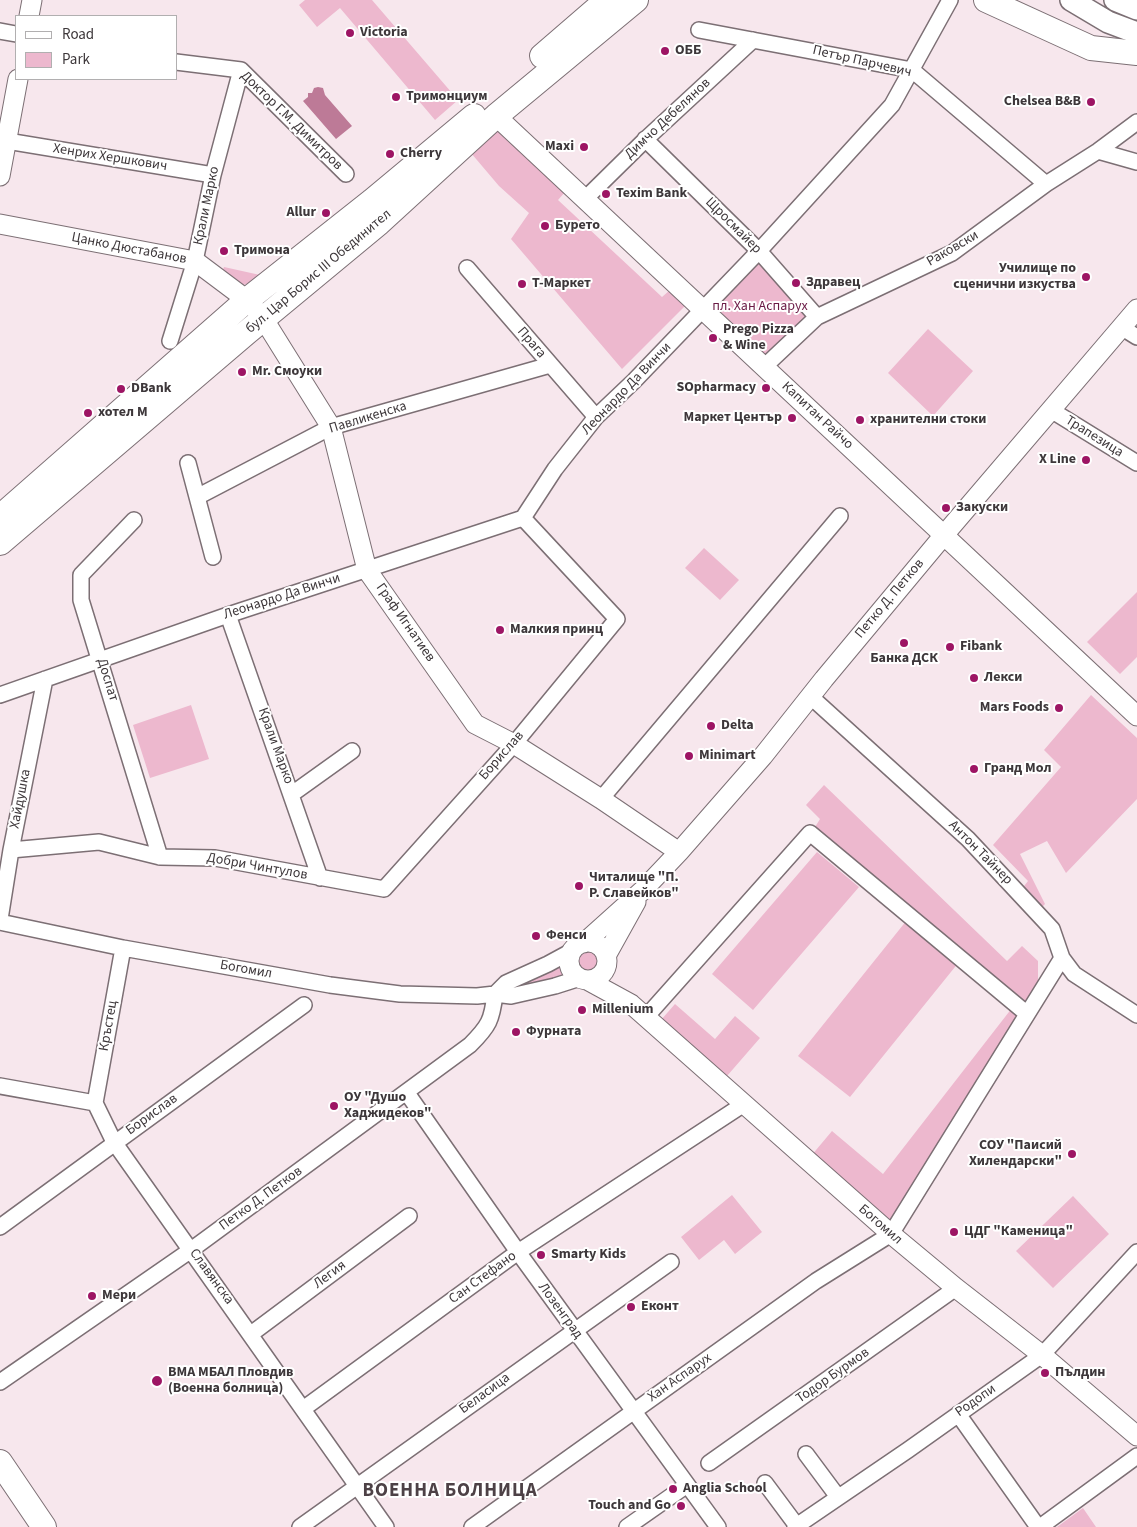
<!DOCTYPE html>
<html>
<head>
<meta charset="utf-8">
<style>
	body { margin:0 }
	#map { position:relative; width:1137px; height:1527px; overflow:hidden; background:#f7e7ed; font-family:"Source Sans 3",sans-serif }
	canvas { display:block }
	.legend { position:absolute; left:15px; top:15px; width:162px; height:65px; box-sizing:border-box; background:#fff; border:1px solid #b1afb0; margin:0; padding:6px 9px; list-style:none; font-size:15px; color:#3d373a }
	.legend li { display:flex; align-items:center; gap:10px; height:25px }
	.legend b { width:25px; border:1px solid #b1afb0 }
</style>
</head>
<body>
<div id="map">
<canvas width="1137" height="1527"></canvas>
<ul class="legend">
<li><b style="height:6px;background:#fff"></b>Road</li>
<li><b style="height:14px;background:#edb8ce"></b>Park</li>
</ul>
</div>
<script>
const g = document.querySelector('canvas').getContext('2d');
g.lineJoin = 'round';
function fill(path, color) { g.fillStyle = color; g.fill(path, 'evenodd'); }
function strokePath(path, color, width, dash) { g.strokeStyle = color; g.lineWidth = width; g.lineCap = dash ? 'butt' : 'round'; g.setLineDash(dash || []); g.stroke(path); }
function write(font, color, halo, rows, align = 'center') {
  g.font = font + ' "Source Sans 3",sans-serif'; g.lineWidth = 4; g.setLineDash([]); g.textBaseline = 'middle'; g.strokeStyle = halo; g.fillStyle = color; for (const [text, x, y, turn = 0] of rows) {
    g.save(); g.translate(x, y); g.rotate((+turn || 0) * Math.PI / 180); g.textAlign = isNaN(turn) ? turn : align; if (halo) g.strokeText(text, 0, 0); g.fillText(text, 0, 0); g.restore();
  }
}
fill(new Path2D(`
	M305,0H372L458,100L435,120L340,8L317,27L299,5Z
	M498,128L565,192L558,200L662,297L670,290L686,305L622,369L511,239L529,213L499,186L471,153Z
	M760,261L812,315L764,359L714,305Z
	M224,267L260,275C240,291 242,286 222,272Z
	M928,329L973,371L933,416L888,373Z
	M704,548L739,580L720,600L685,568Z
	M1137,592V657L1120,674L1087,642Z
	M1091,695L1137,738V799L1066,873L1047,841L1020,854L1045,904L1039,910L1021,890L1028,881L993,845L1061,767L1044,750Z
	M191,705L209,759L150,778L133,725Z
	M824,785L1007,961L1022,946L1038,961V987L1026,1005L812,832L820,819L806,805Z
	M817,852L859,887L753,1010L712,974Z
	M907,920L959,962L850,1097L798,1056Z
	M574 961a14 14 0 1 1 28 0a14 14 0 1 1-28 0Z
	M567,960L568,969L573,977L511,992L509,986Z
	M675,1004L715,1039L735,1016L760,1038L727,1076L661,1020Z
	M1012,1008L1018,1013L890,1224L811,1156L832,1131L883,1174Z
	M732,1195L762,1232L735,1254L724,1240L699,1260L681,1237Z
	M1073,1196L1109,1234L1053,1288L1016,1251Z
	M1083,1508L1096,1527H1057Z`), '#edb8ce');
fill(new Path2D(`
	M318,87L323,88L325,95L352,126L336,139L303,101L308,97V93H312L314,88Z`), '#bd7a97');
const minor = new Path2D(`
	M699,30L912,70L1046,184
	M0,31L16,34
	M176,62L241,70L346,174
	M645,139L759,251L817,317
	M7,141L213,175
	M1098,151L1137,162
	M585,199L647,138L753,40
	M467,268L596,417
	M1121,327L1137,337
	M170,341L195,261L213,175L241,70
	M765,366L817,317L952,253L1046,184L1098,151L1137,122
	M1051,410L1137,463
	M188,463L213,557
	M197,497L331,427L550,365
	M134,520L81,575V600L160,857
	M228,615L320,878
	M0,695L228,615L523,518L555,469L596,417L634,381L759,251L892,105L950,0
	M810,696L968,839L1052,929L1062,958L1074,974L1137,1015
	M292,794L352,751
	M601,799L840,516
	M11,850L99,842L160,857L215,858L384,889L514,744L617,619L523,518
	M0,919L11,850L45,679
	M0,922L123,948L330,985L400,994L477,996L495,994L511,996L555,986L580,978
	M495,994L506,983L548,964L572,951
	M646,1017L810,833L1026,1013
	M0,1086L95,1103
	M407,1093L518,1252L718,1527
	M95,1103L114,1142L386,1527
	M95,1103L123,948
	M0,1227L304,1005
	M251,1334L409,1216
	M0,1382L191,1250L470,1045C489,1026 492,1020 495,994
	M303,1409L518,1252L744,1104
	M958,1414L1038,1527
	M806,1454L838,1497
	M709,1463L956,1288
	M765,1483L797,1526
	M300,1527L671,1262
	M472,1527L816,1281L891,1234L1062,958
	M627,1527L687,1485
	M795,1527L908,1450L1042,1355L1137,1252
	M1040,1527L1137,1456`);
const tertiary = new Path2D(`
	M29,16L32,0
	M496,116L1137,716
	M0,176L18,79
	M0,224L195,261L247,300L263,318L331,427L367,570L475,724L514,744L601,799L679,852
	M569 961a19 19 0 1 1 38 0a19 19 0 1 1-38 0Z
	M584,943L643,890L679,852L763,756L824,679L944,535L1137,309
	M606,956L636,902
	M587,980L631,1004L891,1234L956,1288L1042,1355L1137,1436`);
const secondary = new Path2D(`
	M1071,0L1108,22L1137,33
	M1115,0L1137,9`);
const primary = new Path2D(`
	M986,0L1091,48L1137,53
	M542,56L607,0
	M0,517L247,300L372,201L474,116
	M0,543L246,333L379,223L496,116L636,0
	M0,1462L44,1527`);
strokePath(minor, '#7c6f74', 18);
strokePath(tertiary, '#7c6f74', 21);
strokePath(secondary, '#7c6f74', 24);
strokePath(primary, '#7c6f74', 26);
strokePath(minor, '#fff', 15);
strokePath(tertiary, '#fff', 19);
strokePath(secondary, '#fff', 21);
strokePath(primary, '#fff', 24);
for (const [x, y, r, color] of [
	[350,33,5,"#9d1564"],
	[665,51,5,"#9d1564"],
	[396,97,5,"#9d1564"],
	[1091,102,5,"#9d1564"],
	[584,147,5,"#9d1564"],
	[390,154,5,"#9d1564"],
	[606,194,5,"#9d1564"],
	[326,213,5,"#9d1564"],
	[545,226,5,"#9d1564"],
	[224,251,5,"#9d1564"],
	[1086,277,5,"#9d1564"],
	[796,283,5,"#9d1564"],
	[522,284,5,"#9d1564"],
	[713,338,5,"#9d1564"],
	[242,372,5,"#9d1564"],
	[766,388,5,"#9d1564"],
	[121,389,5,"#9d1564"],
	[88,413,5,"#9d1564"],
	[792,418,5,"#9d1564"],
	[860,420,5,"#9d1564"],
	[1086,460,5,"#9d1564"],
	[946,508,5,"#9d1564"],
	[500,630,5,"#9d1564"],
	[904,643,5,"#9d1564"],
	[950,647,5,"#9d1564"],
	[974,678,5,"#9d1564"],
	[1059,708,5,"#9d1564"],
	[711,726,5,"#9d1564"],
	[689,756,5,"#9d1564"],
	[974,769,5,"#9d1564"],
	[579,886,5,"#9d1564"],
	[536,936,5,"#9d1564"],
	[582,1010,5,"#9d1564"],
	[516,1032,5,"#9d1564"],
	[334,1106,5,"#9d1564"],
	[1072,1154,5,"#9d1564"],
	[954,1232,5,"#9d1564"],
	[541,1255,5,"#9d1564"],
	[92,1296,5,"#9d1564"],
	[631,1307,5,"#9d1564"],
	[1045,1373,5,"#9d1564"],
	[157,1381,6,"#9d1564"],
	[673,1489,5,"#9d1564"],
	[681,1506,5,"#9d1564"]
]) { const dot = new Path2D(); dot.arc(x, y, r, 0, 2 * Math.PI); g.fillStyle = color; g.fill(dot); strokePath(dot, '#fff', 2); }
write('bold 14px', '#3d373a', '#fff', [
	["Victoria",360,33],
	["ОББ",675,51],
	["Тримонциум",406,97],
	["Chelsea B&B",1081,102,"right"],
	["Maxi",574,147,"right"],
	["Cherry",400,154],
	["Texim Bank",616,194],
	["Allur",316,213,"right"],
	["Бурето",555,226],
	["Тримона",234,251],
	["Училище по",1076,269,"right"],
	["сценични изкуства",1076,285,"right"],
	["Здравец",806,283],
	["Т-Маркет",532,284],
	["Prego Pizza",723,330],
	["& Wine",723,346],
	["Mr. Смоуки",252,372],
	["SOpharmacy",756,388,"right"],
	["DBank",131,389],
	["хотел М",98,413],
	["Маркет Център",782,418,"right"],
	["хранителни стоки",870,420],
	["X Line",1076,460,"right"],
	["Закуски",956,508],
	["Малкия принц",510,630],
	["Fibank",960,647],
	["Банка ДСК",904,659,"center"],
	["Лекси",984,678],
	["Mars Foods",1049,708,"right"],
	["Delta",721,726],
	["Minimart",699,756],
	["Гранд Мол",984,769],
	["Читалище \"П.",589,878],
	["Р. Славейков\"",589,894],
	["Фенси",546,936],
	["Millenium",592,1010],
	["Фурната",526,1032],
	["ОУ \"Душо",344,1098],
	["Хаджидеков\"",344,1114],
	["СОУ \"Паисий",1062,1146,"right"],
	["Хилендарски\"",1062,1162,"right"],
	["ЦДГ \"Каменица\"",964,1232],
	["Smarty Kids",551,1255],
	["Мери",102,1296],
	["Еконт",641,1307],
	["ВМА МБАЛ Пловдив",168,1373],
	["(Военна болница)",168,1389],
	["Пълдин",1055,1373],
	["Anglia School",683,1489],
	["Touch and Go",671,1506,"right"]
], 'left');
write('14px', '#3d373a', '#fff', [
	["Петър Парчевич",862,62,13],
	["Димчо Дебелянов",668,119,-43],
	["Доктор Г.М. Димитров",291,121,44],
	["Хенрих Хершкович",110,158,9],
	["Крали Марко",207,206,-78],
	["Щросмайер",733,226,45],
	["Цанко Дюстабанов",129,249,11],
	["Раковски",953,249,-30],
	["бул. Цар Борис III Обединител",319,272,-40],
	["Прага",531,343,49],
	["Леонардо Да Винчи",627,389,-46],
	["Капитан Райчо",817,416,43],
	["Павликенска",368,418,-17],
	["Трапезица",1094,437,32],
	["Леонардо Да Винчи",282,597,-18],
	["Петко Д. Петков",890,599,-50],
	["Граф Игнатиев",405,623,55],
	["Доспат",107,680,73],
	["Крали Марко",275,746,70],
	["Борислав",502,756,-49],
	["Хайдушка",21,799,-79],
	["Антон Тайнер",980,853,45],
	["Добри Чинтулов",257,867,10],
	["Богомил",246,970,10],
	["Кръстец",109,1026,-80],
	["Борислав",152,1115,-36],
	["Петко Д. Петков",261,1199,-36],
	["Богомил",880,1225,41],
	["Легия",330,1275,-37],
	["Славянска",211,1277,54],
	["Сан Стефано",483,1278,-36],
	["Лозенград",560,1311,54],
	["Тодор Бурмов",833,1376,-35],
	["Хан Аспарух",680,1378,-35],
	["Беласица",485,1394,-36],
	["Родопи",976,1401,-35]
]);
write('14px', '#6b1b46', '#fff', [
	["пл. Хан Аспарух",760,307]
]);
g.letterSpacing = '1px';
write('bold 19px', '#4d4146', '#fff', [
	["ВОЕННА БОЛНИЦА",450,1492]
]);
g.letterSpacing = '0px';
</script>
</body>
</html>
